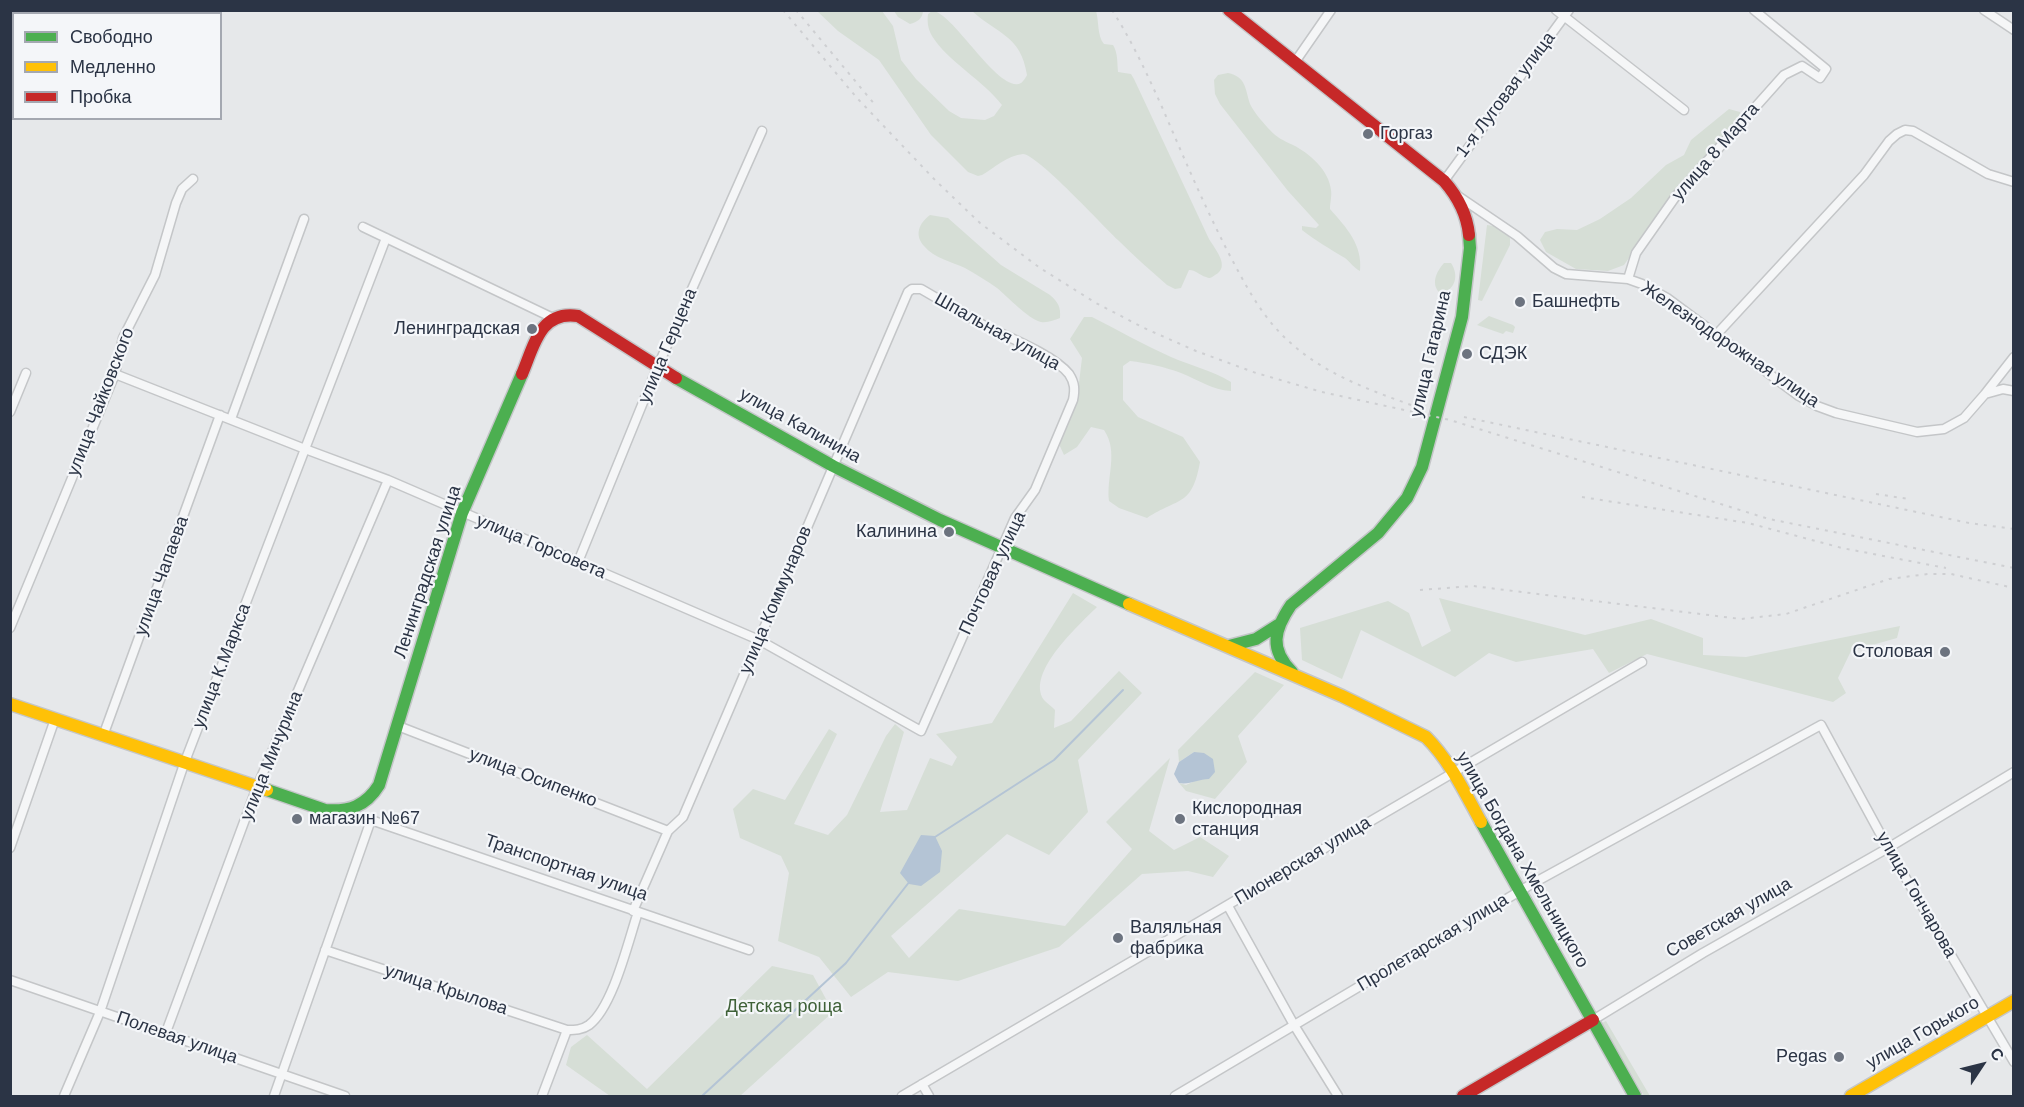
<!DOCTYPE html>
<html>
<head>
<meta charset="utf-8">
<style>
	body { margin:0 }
	#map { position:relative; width:2024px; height:1107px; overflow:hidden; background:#e6e8ea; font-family:Arial,sans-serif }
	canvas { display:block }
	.frame { position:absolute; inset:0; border:12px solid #2b3445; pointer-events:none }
	.legend { position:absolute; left:12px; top:12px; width:210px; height:108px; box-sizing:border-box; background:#f4f6f9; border:2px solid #a4a8b1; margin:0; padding:8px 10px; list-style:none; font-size:18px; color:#2b3445 }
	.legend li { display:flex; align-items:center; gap:12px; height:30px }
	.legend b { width:30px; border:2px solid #a4a8b1 }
	.north { position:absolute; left:1952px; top:1035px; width:60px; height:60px; -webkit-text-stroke:4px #f4f6f9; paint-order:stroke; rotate:55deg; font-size:16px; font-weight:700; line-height:24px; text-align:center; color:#2b3445 }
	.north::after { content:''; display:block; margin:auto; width:21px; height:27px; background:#2b3445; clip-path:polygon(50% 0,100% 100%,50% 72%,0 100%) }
</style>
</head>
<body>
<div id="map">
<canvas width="2024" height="1107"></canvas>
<div class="frame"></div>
<ul class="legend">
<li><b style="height:8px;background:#4caf50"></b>Свободно</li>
<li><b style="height:8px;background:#ffc107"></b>Медленно</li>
<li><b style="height:8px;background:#c62828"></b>Пробка</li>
</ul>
<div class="north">С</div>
</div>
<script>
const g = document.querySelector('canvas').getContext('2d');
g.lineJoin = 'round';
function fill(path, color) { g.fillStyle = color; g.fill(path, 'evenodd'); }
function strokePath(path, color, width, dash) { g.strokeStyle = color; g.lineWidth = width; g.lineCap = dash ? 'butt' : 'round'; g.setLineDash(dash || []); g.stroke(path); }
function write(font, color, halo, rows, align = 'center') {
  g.font = font + ' Arial,sans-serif'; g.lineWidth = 4.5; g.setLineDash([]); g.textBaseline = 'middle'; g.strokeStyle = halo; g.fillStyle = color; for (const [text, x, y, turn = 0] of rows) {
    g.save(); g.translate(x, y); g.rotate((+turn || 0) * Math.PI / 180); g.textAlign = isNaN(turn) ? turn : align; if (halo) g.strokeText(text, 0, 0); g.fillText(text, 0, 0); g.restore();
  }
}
fill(new Path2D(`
	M923,10C923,19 917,22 910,24L898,17L894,11Z
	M817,11H882L893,26L901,60L916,79L949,111L961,118L985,120L994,116L1002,105C983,80 947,61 932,36C928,29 927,22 928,14L932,11C952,10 999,95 1021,83C1023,82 1026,77 1027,75C1021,35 997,34 972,11H1096C1099,20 1097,36 1104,44L1113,45C1118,53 1117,62 1118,72L1131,74L1134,79L1209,239C1215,249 1231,267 1215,275C1211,278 1210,279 1206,277C1199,275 1196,270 1189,270L1181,288L1175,289L1167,285C1151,271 1134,256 1119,241C1105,228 1037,154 1023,154C1008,155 994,168 982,175L978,176L968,172L931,135L879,60L838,31Z
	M1228,73C1246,77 1245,88 1250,104C1254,112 1263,123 1270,130C1276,137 1284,141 1293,145C1309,153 1329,170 1331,190C1332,196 1330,203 1330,209C1346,227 1363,245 1360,271C1354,268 1350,262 1345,258C1330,249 1316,241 1302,230V226L1316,228L1319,225L1288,191L1220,104L1215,94L1214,80L1218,75Z
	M1729,109L1740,112L1743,123L1674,194L1624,265L1608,271L1576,269L1546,252L1540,240L1545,232L1557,229L1577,230L1600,219L1631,198L1666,165L1684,155L1691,140Z
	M930,215L948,218L1001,265L1050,295C1058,302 1061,307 1060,318C1054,320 1048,323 1041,322C1028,319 1008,297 997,288C987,281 976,274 965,268C952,262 934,258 924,246C914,235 919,223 930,215Z
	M1487,225C1497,226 1504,230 1510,238V245L1482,301L1478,300Z
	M1444,263H1451C1459,275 1456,289 1441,294C1430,285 1436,272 1444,263Z
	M1489,316L1513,325L1515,327L1513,333L1506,331L1503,334L1477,325Z
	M1084,317H1092C1118,330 1144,345 1171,357C1192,366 1211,370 1231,382V391C1212,390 1199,380 1181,373C1165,367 1147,363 1130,361L1123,366V400L1138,417L1183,437L1200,462C1192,507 1179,497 1147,518L1119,508L1109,501C1106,477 1119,452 1104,430L1091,427L1077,447L1064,455L1058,442L1078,391L1082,358L1070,339Z
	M1073,593L1097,607C1080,624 1025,673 1044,700C1047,703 1052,707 1055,710L1054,728L1071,721L1119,671L1142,693L1078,760L1088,812L1049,855L1007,834L891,936L909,958L959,909L1065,926L1132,849L1106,822L1170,758L1149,831L1174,850L1200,837L1229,856L1213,877L1188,871L1142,874L1059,947L958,981L888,972L851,997L819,957L778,941L789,873L781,856L740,838L733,809L753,789L785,800L829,729L837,734L794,824L828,835L847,815L886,736L895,724L904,732L880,812L907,810L930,758L952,766L957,757L936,734L992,723Z
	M1439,598L1585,635L1651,619L1703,638V655L1746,657L1900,626L1897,638L1851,651L1838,678L1846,693L1833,702L1647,654L1609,673L1593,649L1516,662L1489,653L1455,677L1361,630L1342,679L1302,660L1300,628L1388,601L1409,613L1422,647L1451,631Z
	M1255,672L1284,685L1238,736L1247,762L1215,799L1186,791L1179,783L1186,785L1199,779L1194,752L1179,762L1178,750Z
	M772,966L813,975L833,1012L740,1096H610L566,1065L571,1047L587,1035L647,1089Z
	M1606,1021L1650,1096H1644L1602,1023Z`), '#d6ded6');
fill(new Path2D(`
	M1194,752L1204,753L1213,759L1215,772L1209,779C1198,779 1190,785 1179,783L1174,774L1179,762Z
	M921,835L935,836L942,851L940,872L921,886L909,884L900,873Z`), '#b4c4d5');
strokePath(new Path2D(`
	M935,837L1054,760L1123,690
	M702,1096L846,963L910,881`), '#b4c4d5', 2);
const street = new Path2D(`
	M1556,10L1684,110
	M1984,10L2014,30
	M1295,62L1331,10
	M1444,181L1569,10
	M1458,196L1517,236L1554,268L1566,274L1628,279L1642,284L1667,298L1799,396L1817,406L1836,413L1917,432L1944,429L1964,418L1985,394L2003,389L2014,391
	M363,227L553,318
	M1628,279L1636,253L1676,196L1784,75L1802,66L1820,78L1826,69L1754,10
	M1717,334L1864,175L1889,141L1897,134L1905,130L1913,131L1988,174L2014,182
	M115,374L305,449L388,480L759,640L921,731L1015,518L1035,490L1073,400C1075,390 1075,383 1069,374C1054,355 1008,337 985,326C963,314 942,301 921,289H912L908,292L683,817L668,831L633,911
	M1985,394L2014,357
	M10,412L26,373
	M231,419L304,219
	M578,562L657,368L762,131
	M10,628L115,374L123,338L155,275L176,203L182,189L193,179
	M398,726L668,831
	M103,736L220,415
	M371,820L749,950
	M10,848L55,719
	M1228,906L1294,1025L1338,1096
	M325,950L567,1030
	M10,980L345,1096
	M1593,1020L1703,953L1888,848L2014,772
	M165,1035L257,787L388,480
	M922,1084L929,1096
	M64,1096L100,1012L184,764L386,238
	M274,1096L371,820
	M542,1096L567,1030C575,1030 582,1030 589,1025C613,1007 628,942 638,912
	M902,1096L1642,662
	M1175,1096L1530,885L1821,725L1888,848L2014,1062`);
const fast = new Path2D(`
	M676,378L833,466L940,520L1129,604
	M1229,646L1256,639L1278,625
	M1292,672C1269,649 1274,630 1291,605L1378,533L1407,498L1422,467L1462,317L1470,248L1469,235
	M267,790L325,810C349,812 366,806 379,785L462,513L522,374
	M1481,822L1635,1096`);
const slow = new Path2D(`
	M1129,604L1342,696L1426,737C1450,761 1465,793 1481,822
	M10,704L267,790
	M1851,1096L2014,1001`);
const jam = new Path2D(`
	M1229,10L1444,181C1458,197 1467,214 1469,235
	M522,374C534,346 540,310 578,316L676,378
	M1463,1096L1593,1020`);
strokePath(street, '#c4c6c8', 11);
strokePath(fast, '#c4c6c8', 15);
strokePath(slow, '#c4c6c8', 15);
strokePath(jam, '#c4c6c8', 15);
strokePath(street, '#f5f6f7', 8);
strokePath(fast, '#4caf50', 12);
strokePath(slow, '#ffc107', 12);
strokePath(jam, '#c62828', 12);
strokePath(new Path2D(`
	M783,10L857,98L936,181L980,223L1040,268L1096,303L1144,328L1196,351L1256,373L1322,392L1450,420L1769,519L2014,568
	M796,10L876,106
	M1112,10C1132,41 1147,74 1162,107C1183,156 1204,205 1228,252C1246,286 1263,320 1293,345C1327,375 1372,391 1414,406
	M1464,417L1969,523L2014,529
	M1876,494L1909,499
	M1582,497L1748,523L1842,548L1946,568
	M1420,590L1473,586L1741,619L1786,614L1889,579L1928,574H1951L2014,588`), '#cecfd2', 2, [3, 6]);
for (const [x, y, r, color] of [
	[1368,134,6,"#6c737f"],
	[1520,302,6,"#6c737f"],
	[532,329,6,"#6c737f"],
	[1467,354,6,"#6c737f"],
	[949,532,6,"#6c737f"],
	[1945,652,6,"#6c737f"],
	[297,819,6,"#6c737f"],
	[1180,819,6,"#6c737f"],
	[1118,938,6,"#6c737f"],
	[1839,1057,6,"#6c737f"]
]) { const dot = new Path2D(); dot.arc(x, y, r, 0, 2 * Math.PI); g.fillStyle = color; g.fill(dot); strokePath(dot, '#f4f6f9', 2); }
write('18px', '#2b3445', '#f4f6f9', [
	["1-я Луговая улица",1506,95,-53],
	["улица 8 Марта",1716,152,-49],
	["Шпальная улица",997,332,29],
	["Железнодорожная улица",1730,345,34],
	["улица Герцена",668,346,-67],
	["улица Гагарина",1431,354,-77],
	["улица Чайковского",101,402,-69],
	["улица Калинина",800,426,29],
	["улица Горсовета",541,547,23],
	["Ленинградская улица",428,572,-72],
	["Почтовая улица",993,573,-65],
	["улица Чапаева",162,576,-70],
	["улица Коммунаров",776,600,-67],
	["улица К.Маркса",222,666,-69],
	["улица Мичурина",272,756,-68],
	["улица Осипенко",533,778,21],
	["улица Богдана Хмельницкого",1522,860,60],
	["Пионерская улица",1303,861,-31],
	["Транспортная улица",566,868,19],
	["улица Гончарова",1916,895,60],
	["Советская улица",1729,918,-30],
	["Пролетарская улица",1433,943,-31],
	["улица Крылова",446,990,18],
	["улица Горького",1923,1033,-30],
	["Полевая улица",177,1038,19]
]);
write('18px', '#2b3445', '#f4f6f9', [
	["Горгаз",1380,134],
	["Башнефть",1532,302],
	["Ленинградская",520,329,"right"],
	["СДЭК",1479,354],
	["Калинина",937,532,"right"],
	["Столовая",1933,652,"right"],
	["Кислородная",1192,809],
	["станция",1192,830],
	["магазин №67",309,819],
	["Валяльная",1130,928],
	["фабрика",1130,949],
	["Pegas",1827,1057,"right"]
], 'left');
write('18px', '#3f6138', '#f4f6f9', [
	["Детская роща",784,1007]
]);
</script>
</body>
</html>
